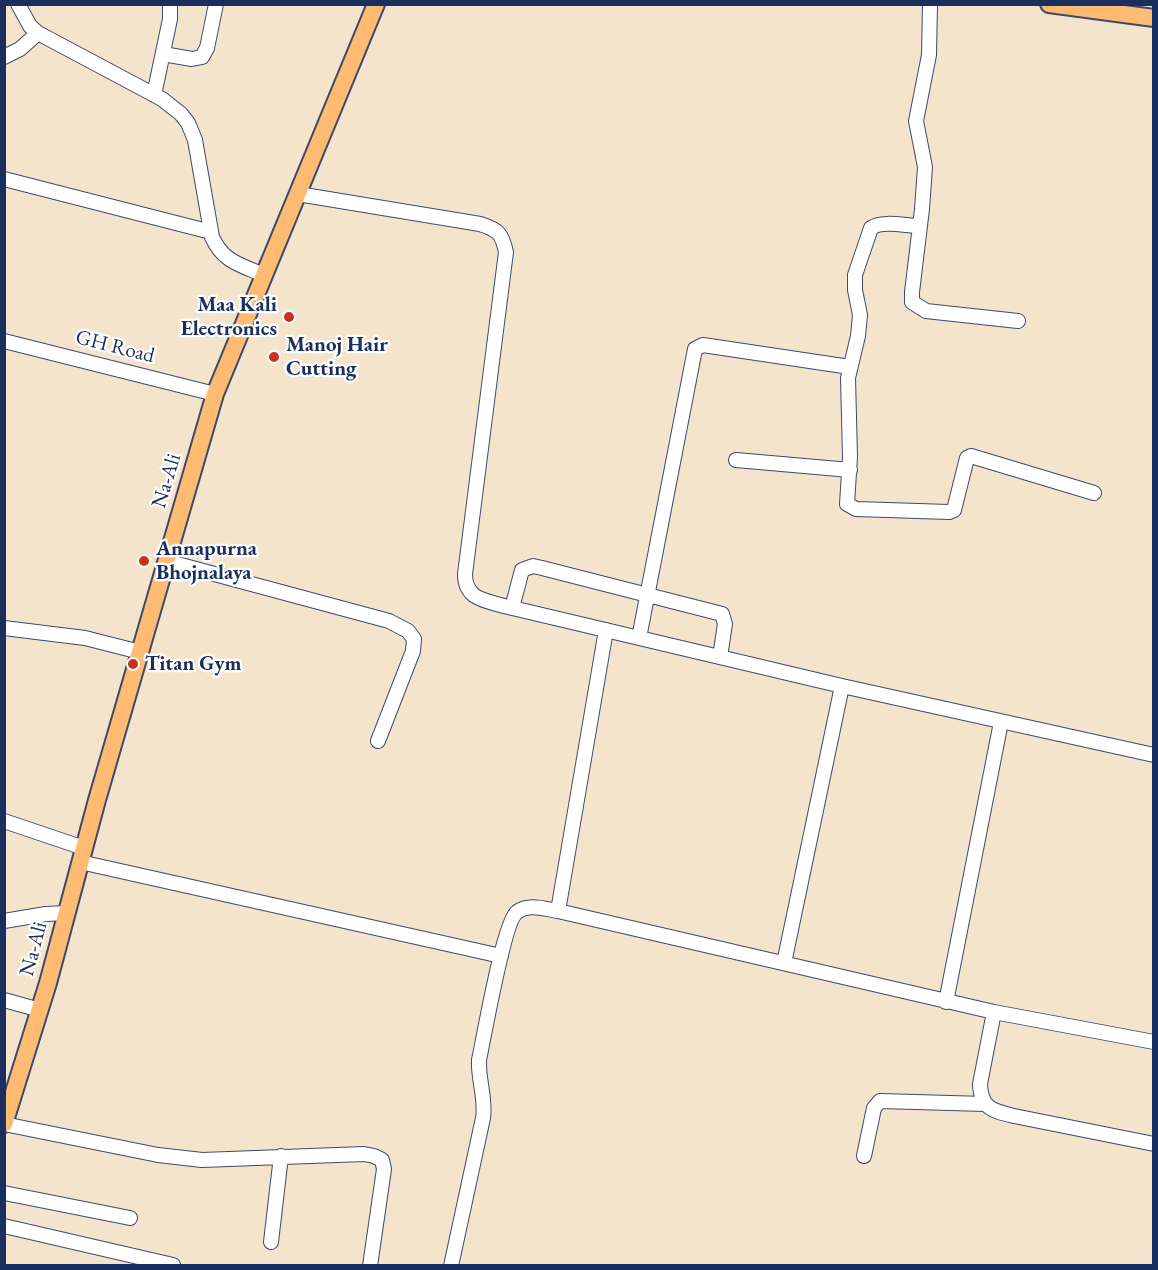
<!DOCTYPE html>
<html>
<head>
<meta charset="utf-8">
<style>
	body { margin:0 }
	#map { position:relative; width:1158px; height:1270px; overflow:hidden; background:#f5e4cc; font-family:"EB Garamond",serif }
	canvas { display:block }
	.frame { position:absolute; inset:0; border:6px solid #1b2f5e; pointer-events:none }
</style>
</head>
<body>
<div id="map">
<canvas width="1158" height="1270"></canvas>
<div class="frame"></div>
</div>
<script>
const g = document.querySelector('canvas').getContext('2d');
g.lineJoin = 'round';
function strokePath(path, color, width, dash) { g.strokeStyle = color; g.lineWidth = width; g.lineCap = dash ? 'butt' : 'round'; g.setLineDash(dash || []); g.stroke(path); }
function write(font, color, halo, rows, align = 'center') {
  g.font = font + ' "EB Garamond",serif'; g.lineWidth = 4.5; g.setLineDash([]); g.textBaseline = 'middle'; g.strokeStyle = halo; g.fillStyle = color; for (const [text, x, y, turn = 0] of rows) {
    g.save(); g.translate(x, y); g.rotate((+turn || 0) * Math.PI / 180); g.textAlign = isNaN(turn) ? turn : align; if (halo) g.strokeText(text, 0, 0); g.fillText(text, 0, 0); g.restore();
  }
}
const minor = new Path2D(`
	M18,4L30,26L38,33L162,99L181,114L188,123L195,140L212,237C223,262 241,265 264,275
	M930,4L929,55L916,121L925,167L922,209L912,292V302L926,311L1018,321
	M163,54L192,59L202,57L207,48L216,4
	M4,57L20,49L38,33
	M154,95L170,19V4
	M4,179L211,232
	M298,194L480,224C499,230 502,234 506,252L465,574C465,599 484,600 504,606L842,686L784,963
	M920,226C906,226 883,220 871,228L855,275V290L860,315L858,336L848,378L850,457L847,504L856,509L949,512L954,510L967,458L971,456L1094,493
	M4,341L215,394
	M736,460L850,470
	M166,561L389,621L408,631L414,639L413,651L378,741
	M512,608L522,570L533,566L542,568L722,614L725,624L720,657
	M4,628L85,638L140,652
	M639,638L695,349L703,345L850,367
	M842,686L1154,755
	M4,821L84,848
	M80,862L501,956
	M558,911L606,630
	M4,921L46,914L67,913
	M4,1000L40,1010
	M946,1002L1001,722
	M994,1012L1154,1042
	M4,1124L158,1155L202,1160L364,1154L374,1156L382,1160L384,1169L370,1266
	M864,1156L874,1108L880,1101L985,1104
	M4,1193L130,1218
	M4,1226L173,1265
	M271,1242L281,1156
	M451,1266L483,1118C486,1098 478,1080 479,1060C484,1037 504,921 517,912C529,903 545,909 558,911L994,1012L980,1084C981,1109 993,1111 1014,1116L1154,1144`);
const major = new Path2D(`
	M1049,4L1154,18
	M4,1124L48,983L97,800L215,394L376,4`);
strokePath(minor, '#3c4a6e', 16);
strokePath(major, '#3c4a6e', 20);
strokePath(minor, '#fff', 14);
strokePath(major, '#ffbb71', 16);
for (const [x, y, r, color] of [
	[289,317,6,"#c8321e"],
	[274,357,6,"#c8321e"],
	[144,561,6,"#c8321e"],
	[133,664,6,"#c8321e"]
]) { const dot = new Path2D(); dot.arc(x, y, r, 0, 2 * Math.PI); g.fillStyle = color; g.fill(dot); strokePath(dot, '#fff', 2); }
write('bold 21px', '#1b2f5e', '#fff', [
	["Maa Kali",277,305,"right"],
	["Electronics",277,329,"right"],
	["Manoj Hair",286,345],
	["Cutting",286,369],
	["Annapurna",156,549],
	["Bhojnalaya",156,573],
	["Titan Gym",145,664]
], 'left');
write('21px', '#1b2f5e', '#fff', [
	["GH Road",115,347,14],
	["Na-Ali",167,481,-73],
	["Na-Ali",34,949,-75]
]);
</script>
</body>
</html>
